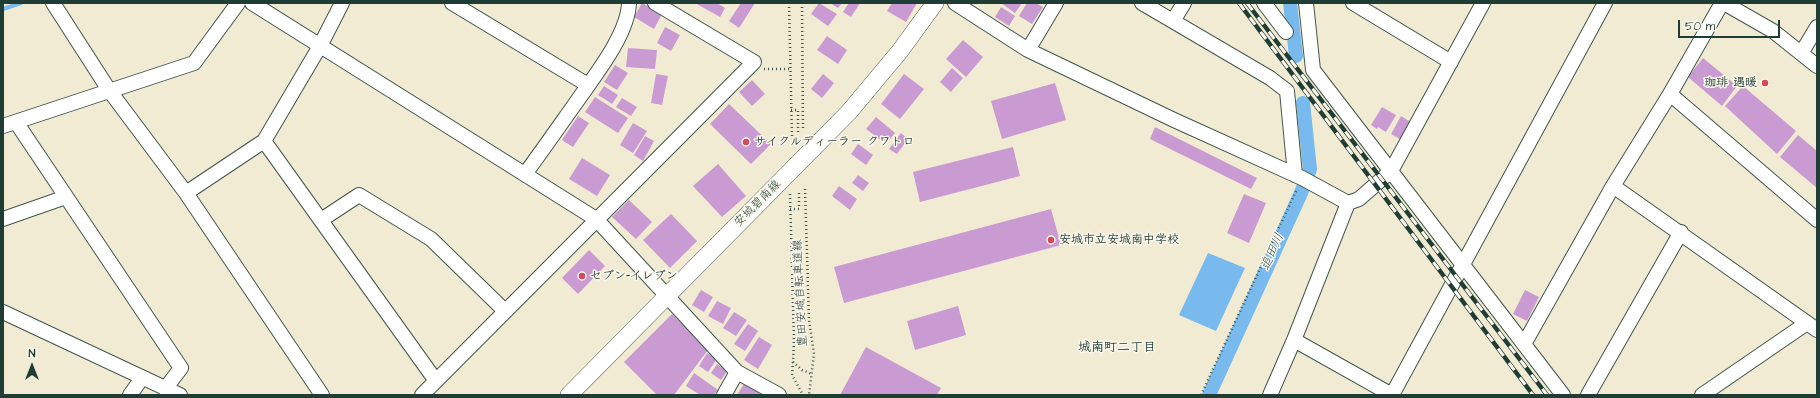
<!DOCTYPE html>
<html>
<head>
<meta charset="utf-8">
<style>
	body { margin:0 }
	#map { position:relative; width:1820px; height:398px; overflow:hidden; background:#f2ebd3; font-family:"Architects Daughter",sans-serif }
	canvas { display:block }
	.frame { position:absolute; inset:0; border:4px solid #1f3d34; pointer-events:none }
	.north { position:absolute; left:12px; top:346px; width:40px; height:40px; -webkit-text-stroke:3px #fbf7ec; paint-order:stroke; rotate:0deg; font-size:11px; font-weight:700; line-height:16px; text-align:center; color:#1f3d34 }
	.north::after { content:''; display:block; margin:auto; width:14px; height:18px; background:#1f3d34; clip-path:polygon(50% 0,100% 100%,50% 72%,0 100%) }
	.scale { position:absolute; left:1678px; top:20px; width:102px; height:18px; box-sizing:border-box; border:2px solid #1f3d34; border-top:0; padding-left:5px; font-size:12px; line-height:14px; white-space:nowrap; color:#1f3d34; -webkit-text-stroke:3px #fbf7ec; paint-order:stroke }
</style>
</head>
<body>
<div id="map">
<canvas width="1820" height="398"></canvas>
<div class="frame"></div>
<div class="north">N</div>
<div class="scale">50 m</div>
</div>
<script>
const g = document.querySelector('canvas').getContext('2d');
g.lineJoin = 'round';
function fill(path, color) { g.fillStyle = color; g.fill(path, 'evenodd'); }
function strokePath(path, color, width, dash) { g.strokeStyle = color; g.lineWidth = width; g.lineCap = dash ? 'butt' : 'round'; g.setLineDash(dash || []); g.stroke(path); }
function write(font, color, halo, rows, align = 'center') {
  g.font = font + ' "Architects Daughter","Klee One",sans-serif'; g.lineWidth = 3; g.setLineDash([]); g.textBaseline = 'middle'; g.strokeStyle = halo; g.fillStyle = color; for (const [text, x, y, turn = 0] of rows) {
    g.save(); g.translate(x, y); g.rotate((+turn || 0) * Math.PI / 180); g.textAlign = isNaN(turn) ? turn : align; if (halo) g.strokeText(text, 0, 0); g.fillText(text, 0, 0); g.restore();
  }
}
fill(new Path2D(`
	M1208,253L1245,268L1216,331L1179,315Z`), '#78baed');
strokePath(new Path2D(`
	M3,9L21,3`), '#78baed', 4);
strokePath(new Path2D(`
	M1290,3L1296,56
	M1209,395L1301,193L1310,169L1303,103`), '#78baed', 14);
fill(new Path2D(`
	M642,3L662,14L654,29L634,17Z
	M695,3H717L725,8L720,17Z
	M741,3H755L739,28L729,21Z
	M819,3L837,14L828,26L811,14Z
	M830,3H842L838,8Z
	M849,3H860L851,17L843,12Z
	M892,3H917L906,22L887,11Z
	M1001,3H1022L1015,13Z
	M1027,3H1036L1043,7L1032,24L1019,16Z
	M1001,7L1015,16L1009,26L995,17Z
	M665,27L680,35L671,51L657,43Z
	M827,36L847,50L838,64L817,50Z
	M963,40L983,57L966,77L946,59Z
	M628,48L657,50L655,69L626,67Z
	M1703,58L1737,86L1722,106L1688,77Z
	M615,65L628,73L617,90L604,82Z
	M952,68L963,78L951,92L940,82Z
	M656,74L668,76L662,105L651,103Z
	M823,74L834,83L822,98L811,89Z
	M904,74L924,89L900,119L881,104Z
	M752,80L765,94L752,106L739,92Z
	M1055,83L1066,120L1002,139L991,101Z
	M604,86L618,95L612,104L598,95Z
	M1743,86L1796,131L1777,154L1725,106Z
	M595,97L628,118L618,133L585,112Z
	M622,98L637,107L631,116L616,107Z
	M729,104L771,144L751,164L710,124Z
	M1382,107L1396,115L1386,132L1378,127L1377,129L1371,125Z
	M578,116L589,123L573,147L562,140Z
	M1401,116L1414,124L1405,142L1391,134Z
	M876,117L895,133L886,144L866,129Z
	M633,123L647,131L633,153L620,145Z
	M1155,127L1257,178L1251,189L1150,139Z
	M901,133L908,139L897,154L889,149Z
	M1798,135L1817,151V188L1780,157Z
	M645,136L654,141L643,161L634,155Z
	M858,144L873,155L866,165L851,154Z
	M1013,147L1020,176L920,202L913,172Z
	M582,158L610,175L597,196L569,179Z
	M718,164L746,196L722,217L693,186Z
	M858,175L869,183L863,191L852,183Z
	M839,186L857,199L850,210L832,196Z
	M1244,194L1266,203L1249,243L1227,233Z
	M629,200L652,222L636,239L612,217Z
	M1051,209L1061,245L844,303L834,267Z
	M671,214L697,241L670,268L643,240Z
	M589,250L605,266L578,294L562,278Z
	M701,290L713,297L704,312L692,305Z
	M1525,290L1539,297L1527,321L1513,314Z
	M717,301L731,308L723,324L708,316Z
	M958,306L966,335L915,350L907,321Z
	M734,312L747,320L736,336L723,328Z
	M672,314L708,350L674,395H657L624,362Z
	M748,324L758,331L745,351L734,344Z
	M759,337L772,345L758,369L744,360Z
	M866,347L941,388L937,395H840Z
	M707,353L717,359L708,372L699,366Z
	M717,364L727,371L721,380L711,373Z
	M694,373L718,390L714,395H700L686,386Z
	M744,384L760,393L759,395H737Z`), '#c99bd2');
const minor = new Path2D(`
	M53,3L109,90L186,193L322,395
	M252,3L596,219L737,372L724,395
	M452,3L588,85
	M955,3L1028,50L1174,120L1302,178L1348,203L1359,199L1391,171L1483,3
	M1142,3L1270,78L1287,91L1295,175
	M1264,3L1286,32
	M1306,3L1313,70L1563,395
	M1353,3L1451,62
	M1724,3L1773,31L1817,66
	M1173,21L1184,3
	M1028,50L1056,3
	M1802,52L1817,27
	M1670,94L1817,220
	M16,122L181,368L165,389
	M3,126L194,63L238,3
	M264,141L436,381
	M525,174C542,151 558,128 575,104C593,78 628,35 629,3
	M1613,186L1817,330
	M186,193L264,141L320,46L342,3
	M3,219L66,197
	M321,220L359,195L431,239L505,311
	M3,312L180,395
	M1294,340L1392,395
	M1524,344L1613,186L1670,94L1722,3
	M737,372L779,395
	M130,395L142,378
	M422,395L754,62L655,3
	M1270,395L1294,340L1348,203
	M1392,395L1605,3
	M1588,395L1681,232
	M1702,395L1807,323`);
const major = new Path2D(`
	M569,395L849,112L900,51L935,3`);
strokePath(minor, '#3f574c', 16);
strokePath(major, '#3f574c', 18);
strokePath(new Path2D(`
	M789,3L792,136L798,142
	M802,3L803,130
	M764,69H790
	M791,110H798V132
	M805,189L809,320L814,354L809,395
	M790,194L794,340L793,362L802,370L812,374
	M790,209H799V191
	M793,362L792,375L803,395
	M1201,395L1297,189`), '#3f574c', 2.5, [1, 3]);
strokePath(minor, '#fff', 14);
strokePath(major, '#fff', 17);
const rail = new Path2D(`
	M1239,3L1533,395
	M1247,3L1547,395`);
strokePath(rail, '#1f3d34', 4.5);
strokePath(rail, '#fbf7ec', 3, [9]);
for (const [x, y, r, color] of [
	[1765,83,4,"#d1495b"],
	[746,142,4,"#d1495b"],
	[1051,240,4,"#d1495b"],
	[582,276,4,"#d1495b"]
]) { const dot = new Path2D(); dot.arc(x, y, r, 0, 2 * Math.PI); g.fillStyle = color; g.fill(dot); strokePath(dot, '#fbf7ec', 1.5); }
write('bold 12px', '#1f3d34', '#fbf7ec', [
	["珈琲 遇暖",1757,83,"right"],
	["サイクルディーラー クワトロ",754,142],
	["安城市立安城南中学校",1059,240],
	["セブン-イレブン",590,276]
], 'left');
write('12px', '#1f3d34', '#fbf7ec', [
	["安城碧南線",758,204,-45],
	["豊田安城自転車道線",801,293,-93]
]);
write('italic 13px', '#355c62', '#fbf7ec', [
	["追田川",1273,252,-66]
]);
write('bold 13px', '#1f3d34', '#fbf7ec', [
	["城南町二丁目",1117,348]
]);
</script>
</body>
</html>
